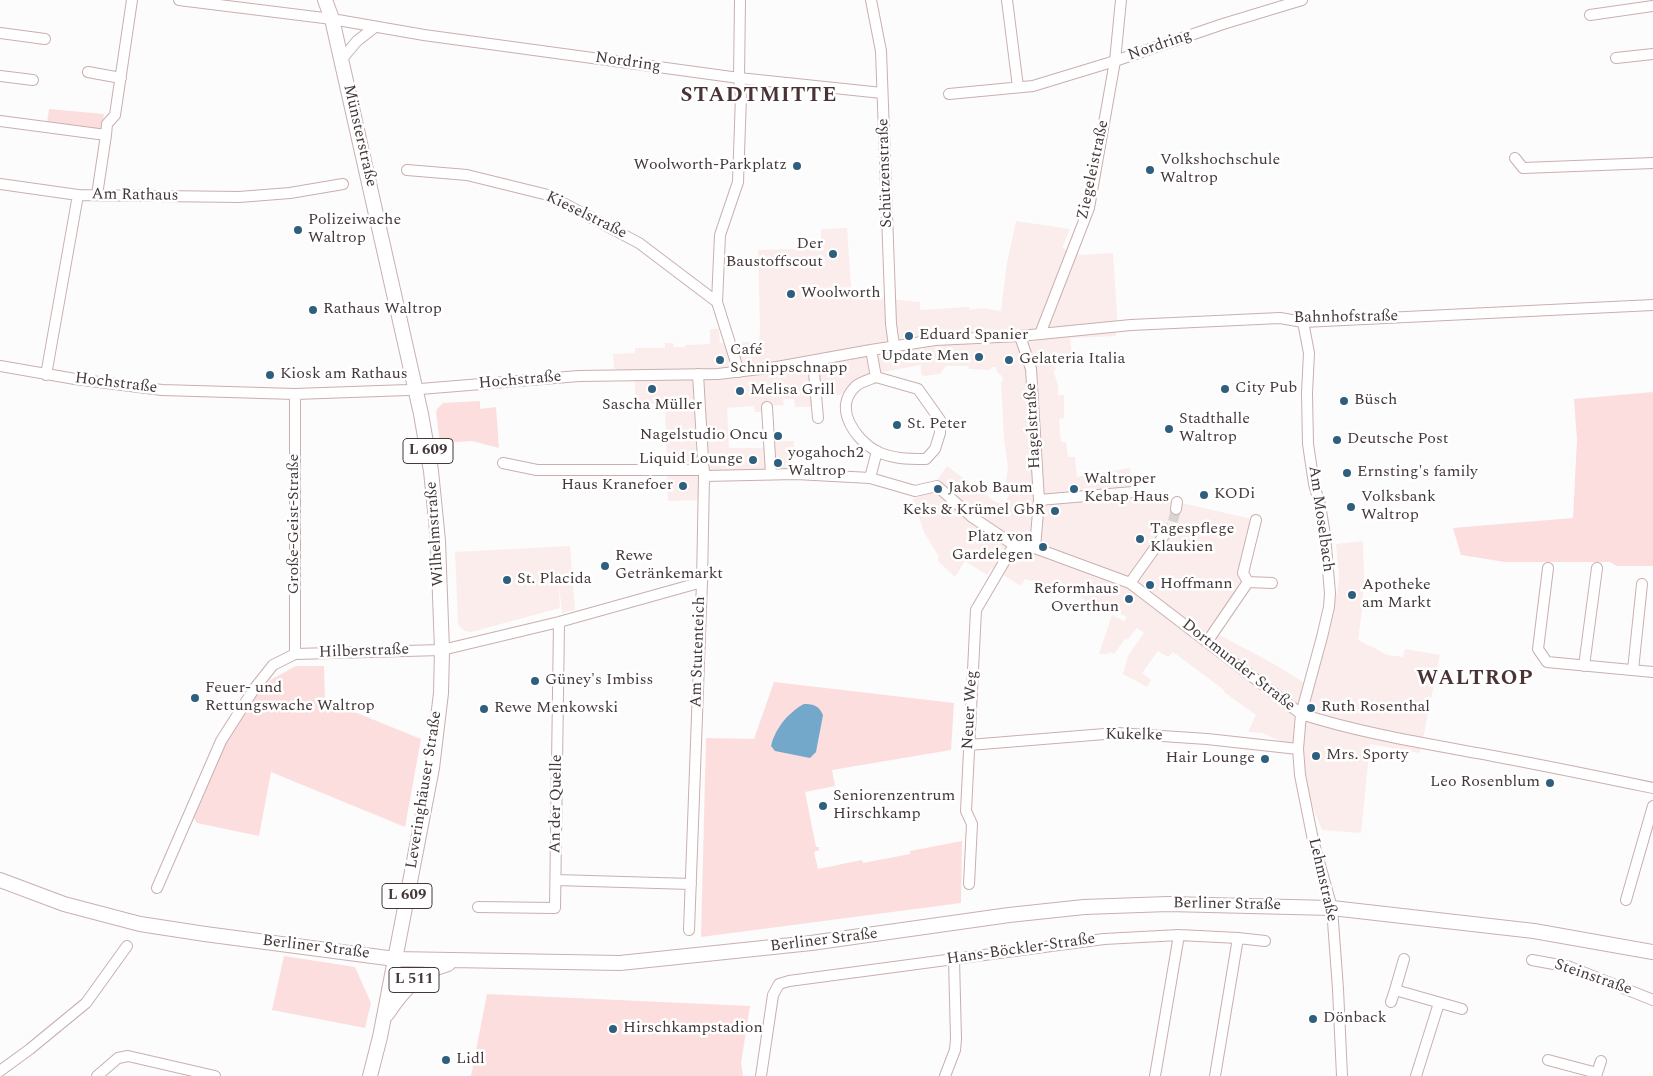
<!DOCTYPE html>
<html>
<head>
<meta charset="utf-8">
<style>
	body { margin:0 }
	canvas { display:block; background:#fbfcfb }
</style>
</head>
<body>
<canvas width="1653" height="1076"></canvas>
<script>
const g = document.querySelector('canvas').getContext('2d');
g.lineJoin = 'round';
function fill(path, color) { g.fillStyle = color; g.fill(path, 'evenodd'); }
function strokePath(path, color, width, dash) { g.strokeStyle = color; g.lineWidth = width; g.lineCap = dash ? 'butt' : 'round'; g.setLineDash(dash || []); g.stroke(path); }
function write(font, color, halo, rows, align = 'center') {
  g.font = font + ' Spectral,serif'; g.lineWidth = 5; g.setLineDash([]); g.textBaseline = 'middle'; g.strokeStyle = halo; g.fillStyle = color; for (const [text, x, y, turn = 0] of rows) {
    g.save(); g.translate(x, y); g.rotate((+turn || 0) * Math.PI / 180); g.textAlign = isNaN(turn) ? turn : align; if (halo) g.strokeText(text, 0, 0); g.fillText(text, 0, 0); g.restore();
  }
}
fill(new Path2D(`
	M1016,221L1070,229L1062,248L1079,255L1113,253L1117,315L1116,336L1070,338L1072,354L1052,357L1056,370H1053L1058,385V395H1064V418L1059,419L1061,442H1066L1068,457H1075L1077,477L1130,468L1133,492L1256,520L1243,573L1248,582L1214,632L1274,664L1308,685L1329,607L1337,593L1339,577L1336,544L1363,541L1364,575L1362,611L1358,640L1388,655L1403,657L1405,649L1440,655L1420,753L1370,744L1361,833L1322,830L1300,775L1298,749L1262,733L1248,732L1256,715L1224,692V690L1173,652L1168,657L1158,651L1142,673L1151,680L1147,687L1123,674L1128,656L1144,633L1137,628L1127,640L1125,639L1114,654L1110,652L1108,654H1099L1112,615L1124,621L1127,617L1111,609L1107,614L1100,611L1102,607L1097,604L1098,602L1095,600L1090,611L1083,608L1085,599L1081,598V595L1061,591L1057,588L1025,579L1021,586L992,568L987,575L965,561L955,577L937,560L939,557L924,532L913,499L929,491L947,466L994,501L1004,505L1009,495L1004,493L1008,467L1004,438L1001,382L1003,381L1002,376L997,372L996,367H991V370L969,369L968,366H946L940,374L924,376L921,374V365L882,372L854,384L840,395L821,396L812,407H795L794,399H783L784,405L762,406V412H755L754,406L727,408L729,448H762L776,441H794L793,472H707L706,500L668,501L665,404L635,403V380L614,368L613,354L635,353V348H665V343H673L674,347H685V345L710,344V329H719L720,343L759,342L760,329L758,250L821,248V229L847,228L852,298L882,297L898,300L920,302V310L969,307L970,310L981,308L1001,311L1007,263Z
	M570,546L575,610L562,613L558,576L560,608L471,632L465,631L460,627L458,623L455,552Z`), '#fceded');
fill(new Path2D(`
	M49,109L104,114L102,130L47,123Z
	M1653,392V566H1617L1610,562H1505L1461,555L1453,528L1573,518L1577,440L1574,399Z
	M480,401V409L496,407L499,448L472,441L440,443L436,413L437,409L443,403Z
	M296,666H324L325,700L421,739L405,827L271,772L259,836L197,823L192,815L226,740L261,689L272,679Z
	M774,682L954,703L951,750L832,770L835,786L805,792L816,847H819V850L814,852L818,869L862,860L863,863L910,854V851L962,841L961,903L701,937L706,738L754,739ZM797,708L823,715L813,756L778,728Z
	M284,956L355,967L371,1003L365,1028L272,1010Z
	M487,994L750,1006L741,1063L743,1076H471Z`), '#fddedf');
fill(new Path2D(`
	M804,704C814,704 819,706 823,715L816,752L810,758L775,751L771,746C775,728 789,712 804,704Z`), '#73a8cb');
strokePath(new Path2D(`
	M1165,534L1172,525L1176,509`), '#d6d5d4', 10, [10, 5]);
const minor = new Path2D(`
	M179,0L332,19L424,35L739,78L882,93
	M871,0L881,51L891,324L894,346
	M1007,0L1018,87
	M1590,15L1653,6
	M0,33L45,39
	M1616,58L1653,54
	M341,60L357,41L375,27
	M88,72L121,78
	M0,76L33,80
	M949,94L1033,86L1115,61L1223,24L1302,0
	M0,121L106,135L97,195
	M106,135L107,124L115,115L132,0
	M1515,158L1523,168L1653,163
	M407,170L467,175L548,195L639,243L717,302
	M0,184L78,195
	M1303,322L1309,353L1307,393L1308,444L1314,484L1320,505L1325,535L1330,593L1329,607L1322,637L1301,714L1298,749L1300,775L1313,840L1332,908L1338,989L1342,1076
	M1040,334L1089,208L1115,61L1121,0
	M1020,336L1031,369L1039,500L1035,548
	M871,350L876,377L918,389L940,420V433L935,449L926,459C908,459 892,459 876,451C855,439 833,408 855,387C859,382 869,380 876,377
	M813,361L818,418
	M0,366L75,379L162,390L295,394L408,390L579,376L718,374L777,367L871,350L935,340L1020,336L1131,325L1280,318L1303,322L1653,305
	M739,372L717,302L720,235L738,182L741,96L739,78L740,0
	M46,375L78,195L239,197L290,193L343,184
	M295,394V654
	M767,407L771,474
	M503,463L537,470H704
	M704,476L796,474L870,478L915,491L937,486L972,517L1014,545L1035,548L1130,583L1301,714C1364,734 1428,744 1493,756C1547,766 1600,777 1653,788
	M870,478L877,451
	M1039,500L1133,492
	M1176,509L1177,502
	M1548,568L1538,649L1547,662L1653,672
	M1248,582L1243,573L1256,520
	M1130,583L1165,534
	M1207,642L1248,582L1272,583
	M1584,666L1597,568
	M1633,670L1642,584
	M969,745L1117,733L1207,739L1298,749
	M556,880L691,884
	M969,884L972,824L966,811L976,610L1014,545
	M157,888L221,741L254,689L273,665L295,654L442,650L559,622L702,582
	M1626,900L1653,806
	M478,907L555,908L559,622
	M689,930L702,582L704,476L698,374
	M1404,959L1395,990L1462,1009
	M1532,960L1570,967L1653,1000
	M1391,1002L1395,990
	M1548,1060L1597,1073
	M0,1071L30,1049L86,1003L127,946
	M97,1076L118,1058L128,1056L215,1076
	M761,1076L773,995L779,984L789,981L1104,939L1179,935L1238,938L1265,941
	M945,1076L955,1050L956,1039L954,959
	M1155,1076L1179,935
	M1215,1076L1238,938
	M1416,1076L1439,1003
	M1596,1076L1601,1061`);
const major = new Path2D(`
	M325,0L332,19L421,414L431,471L438,541L442,650L441,693L432,768L380,1037L370,1076
	M0,880L64,904L140,924L205,934L395,959L620,963L811,943L1009,915L1084,907L1168,904L1332,908L1534,931L1653,952
	M387,1014C403,990 419,972 448,964`);
strokePath(minor, '#caafb0', 12);
strokePath(major, '#caafb0', 16);
strokePath(minor, '#fff', 10);
strokePath(major, '#fff', 14);
for (const [x, y, r, color] of [
	[797,166,5,"#2f5f7e"],
	[1150,170,5,"#2f5f7e"],
	[298,230,5,"#2f5f7e"],
	[833,254,5,"#2f5f7e"],
	[791,294,5,"#2f5f7e"],
	[313,310,5,"#2f5f7e"],
	[909,336,5,"#2f5f7e"],
	[979,357,5,"#2f5f7e"],
	[720,360,5,"#2f5f7e"],
	[1009,360,5,"#2f5f7e"],
	[270,375,5,"#2f5f7e"],
	[652,389,5,"#2f5f7e"],
	[1225,389,5,"#2f5f7e"],
	[740,391,5,"#2f5f7e"],
	[1344,401,5,"#2f5f7e"],
	[897,425,5,"#2f5f7e"],
	[1169,429,5,"#2f5f7e"],
	[778,436,5,"#2f5f7e"],
	[1337,440,5,"#2f5f7e"],
	[753,460,5,"#2f5f7e"],
	[778,463,5,"#2f5f7e"],
	[1347,473,5,"#2f5f7e"],
	[683,486,5,"#2f5f7e"],
	[938,489,5,"#2f5f7e"],
	[1074,489,5,"#2f5f7e"],
	[1204,495,5,"#2f5f7e"],
	[1351,507,5,"#2f5f7e"],
	[1055,511,5,"#2f5f7e"],
	[1140,539,5,"#2f5f7e"],
	[1043,547,5,"#2f5f7e"],
	[605,566,5,"#2f5f7e"],
	[507,580,5,"#2f5f7e"],
	[1150,585,5,"#2f5f7e"],
	[1352,595,5,"#2f5f7e"],
	[1129,599,5,"#2f5f7e"],
	[535,681,5,"#2f5f7e"],
	[195,698,5,"#2f5f7e"],
	[1311,708,5,"#2f5f7e"],
	[484,709,5,"#2f5f7e"],
	[1316,756,5,"#2f5f7e"],
	[1265,759,5,"#2f5f7e"],
	[1550,783,5,"#2f5f7e"],
	[823,806,5,"#2f5f7e"],
	[1313,1019,5,"#2f5f7e"],
	[613,1029,5,"#2f5f7e"],
	[446,1060,5,"#2f5f7e"]
]) { const dot = new Path2D(); dot.arc(x, y, r, 0, 2 * Math.PI); g.fillStyle = color; g.fill(dot); strokePath(dot, '#fff', 2); }
for (const [x, y, w] of [
	[428,451,50],
	[407,896,50],
	[414,980,50]
]) { const box = new Path2D(); box.roundRect(x - w / 2, y - 12.5, w, 25, 4); g.fillStyle = '#fff'; g.fill(box); strokePath(box, '#443839', 1); }
write('bold 15px', '#443839', null, [
	["L 609",428,451],
	["L 609",407,896],
	["L 511",414,980]
]);
write('16px', '#443839', '#fff', [
	["Nordring",1160,46,-19],
	["Nordring",628,63,8],
	["Münsterstraße",359,136,77],
	["Ziegeleistraße",1094,170,-78],
	["Schützenstraße",886,173,-92],
	["Am Rathaus",135,196,1],
	["Kieselstraße",586,216,26],
	["Bahnhofstraße",1346,318,-1],
	["Hochstraße",520,381,-5],
	["Hochstraße",116,384,7],
	["Hagelstraße",1034,426,-93],
	["Am Moselbach",1320,519,82],
	["Große-Geist-Straße",295,524,-90],
	["Wilhelmstraße",436,534,-94],
	["Hilberstraße",364,652,-2],
	["Am Stutenteich",699,652,-88],
	["Dortmunder Straße",1238,666,38],
	["Neuer Weg",971,710,-87],
	["Kukelke",1134,736,1],
	["Leveringhäuser Straße",425,790,-81],
	["An der Quelle",557,804,-89],
	["Lehmstraße",1322,880,77],
	["Berliner Straße",1227,905,1],
	["Berliner Straße",824,941,-7],
	["Berliner Straße",316,948,7],
	["Hans-Böckler-Straße",1021,950,-8],
	["Steinstraße",1593,978,19]
]);
write('16px', '#443839', '#fff', [
	["Volkshochschule",1160,161],
	["Waltrop",1160,179],
	["Woolworth-Parkplatz",787,166,"right"],
	["Polizeiwache",308,221],
	["Waltrop",308,239],
	["Der",823,245,"right"],
	["Baustoffscout",823,263,"right"],
	["Woolworth",801,294],
	["Rathaus Waltrop",323,310],
	["Eduard Spanier",919,336],
	["Café",730,351],
	["Schnippschnapp",730,369],
	["Update Men",969,357,"right"],
	["Gelateria Italia",1019,360],
	["Kiosk am Rathaus",280,375],
	["City Pub",1235,389],
	["Melisa Grill",750,391],
	["Büsch",1354,401],
	["Sascha Müller",652,406,"center"],
	["Stadthalle",1179,420],
	["Waltrop",1179,438],
	["St. Peter",907,425],
	["Nagelstudio Oncu",768,436,"right"],
	["Deutsche Post",1347,440],
	["yogahoch2",788,454],
	["Waltrop",788,472],
	["Liquid Lounge",743,460,"right"],
	["Ernsting's family",1357,473],
	["Waltroper",1084,480],
	["Kebap Haus",1084,498],
	["Haus Kranefoer",673,486,"right"],
	["Jakob Baum",948,489],
	["KODi",1214,495],
	["Volksbank",1361,498],
	["Waltrop",1361,516],
	["Keks & Krümel GbR",1045,511,"right"],
	["Tagespflege",1150,530],
	["Klaukien",1150,548],
	["Platz von",1033,538,"right"],
	["Gardelegen",1033,556,"right"],
	["Rewe",615,557],
	["Getränkemarkt",615,575],
	["St. Placida",517,580],
	["Hoffmann",1160,585],
	["Apotheke",1362,586],
	["am Markt",1362,604],
	["Reformhaus",1119,590,"right"],
	["Overthun",1119,608,"right"],
	["Güney's Imbiss",545,681],
	["Feuer- und",205,689],
	["Rettungswache Waltrop",205,707],
	["Ruth Rosenthal",1321,708],
	["Rewe Menkowski",494,709],
	["Mrs. Sporty",1326,756],
	["Hair Lounge",1255,759,"right"],
	["Leo Rosenblum",1540,783,"right"],
	["Seniorenzentrum",833,797],
	["Hirschkamp",833,815],
	["Dönback",1323,1019],
	["Hirschkampstadion",623,1029],
	["Lidl",456,1060]
], 'left');
g.letterSpacing = '1px';
write('bold 21px', '#493334', '#fff', [
	["STADTMITTE",759,97],
	["WALTROP",1475,680]
]);
g.letterSpacing = '0px';
</script>
</body>
</html>
